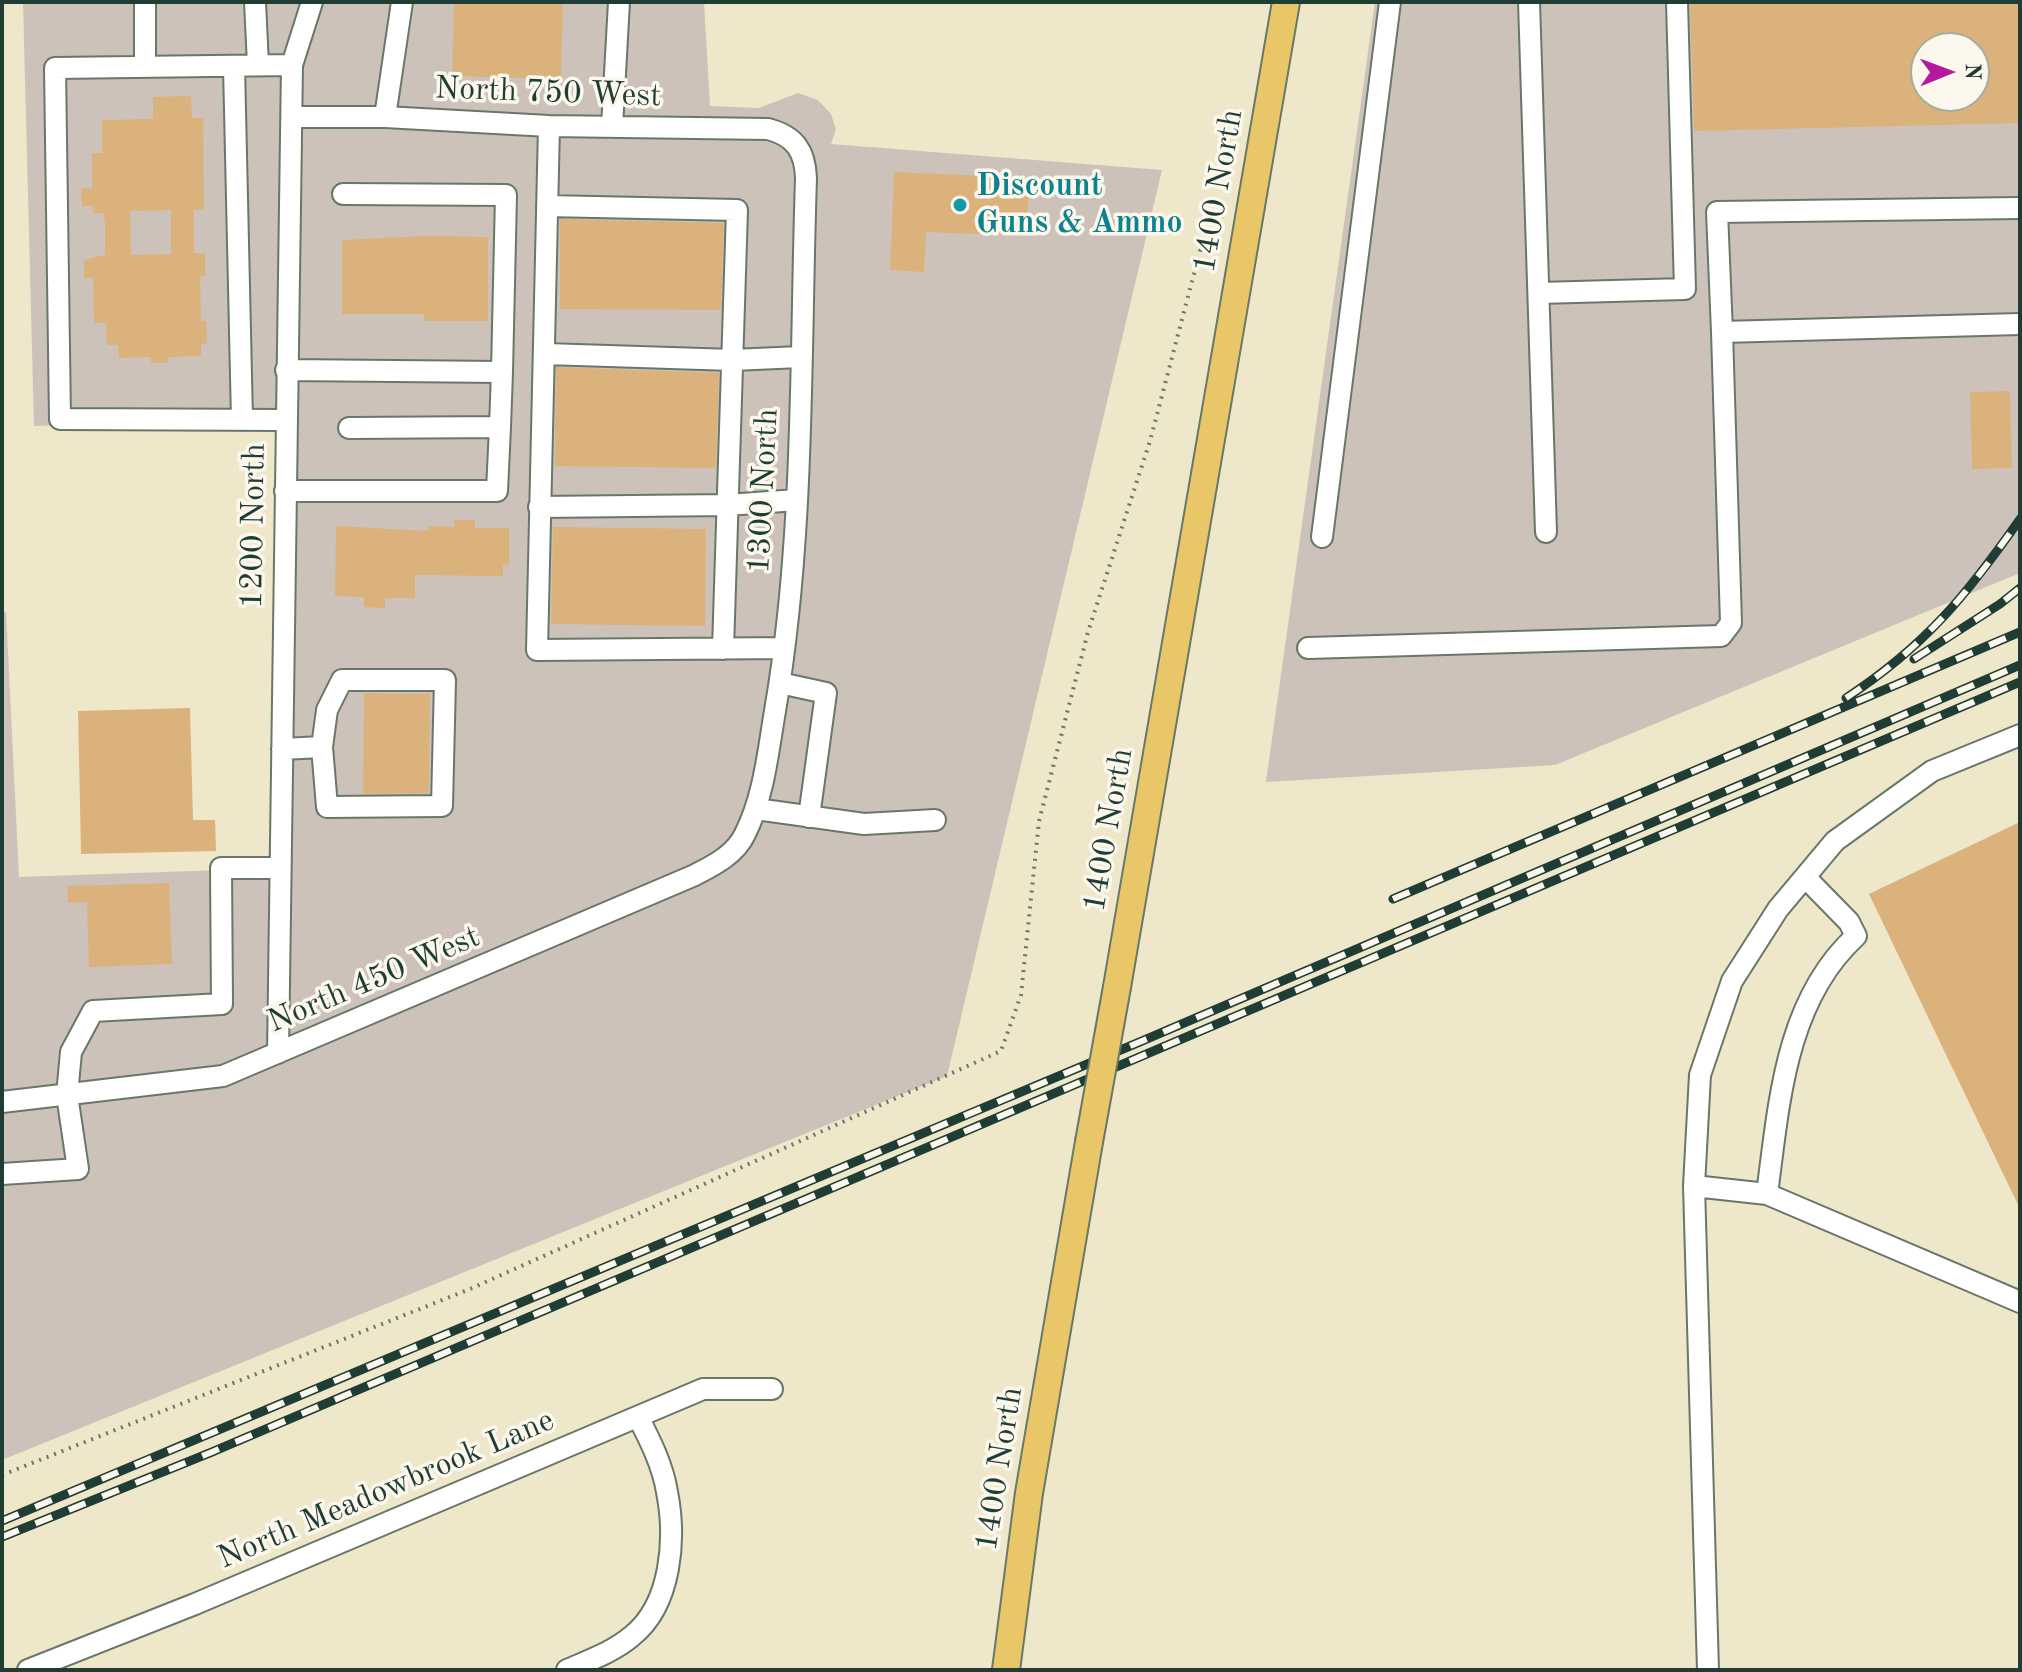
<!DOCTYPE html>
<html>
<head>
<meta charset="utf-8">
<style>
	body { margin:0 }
	#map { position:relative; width:2022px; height:1672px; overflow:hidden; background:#eee7c9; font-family:"Old Standard TT",serif }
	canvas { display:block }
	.frame { position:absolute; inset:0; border:4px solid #1f3d34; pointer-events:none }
	.north { position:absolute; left:1910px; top:32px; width:80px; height:80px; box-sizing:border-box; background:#fbf7ec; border:2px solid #a3ada2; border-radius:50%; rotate:89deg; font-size:22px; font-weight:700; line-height:32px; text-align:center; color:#1f3d34 }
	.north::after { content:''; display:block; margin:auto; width:28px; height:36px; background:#b5179e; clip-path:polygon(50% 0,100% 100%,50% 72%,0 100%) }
</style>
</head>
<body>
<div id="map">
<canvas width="2022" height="1672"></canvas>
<div class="frame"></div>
<div class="north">N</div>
</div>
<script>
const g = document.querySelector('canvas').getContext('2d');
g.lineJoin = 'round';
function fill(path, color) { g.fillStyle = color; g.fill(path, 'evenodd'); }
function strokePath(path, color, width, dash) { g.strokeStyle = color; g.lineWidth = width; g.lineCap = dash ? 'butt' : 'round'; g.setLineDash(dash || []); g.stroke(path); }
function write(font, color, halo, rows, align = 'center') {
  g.font = font + ' "Old Standard TT",serif'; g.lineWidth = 7; g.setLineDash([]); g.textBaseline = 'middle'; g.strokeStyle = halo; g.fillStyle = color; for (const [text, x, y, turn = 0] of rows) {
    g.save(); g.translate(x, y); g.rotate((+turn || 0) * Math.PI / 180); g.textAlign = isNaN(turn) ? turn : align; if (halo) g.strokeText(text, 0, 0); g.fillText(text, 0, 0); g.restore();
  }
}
fill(new Path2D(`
	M23,2H704L710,106L759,108L798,93L818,100L831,114L836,129L831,144L1162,170L947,1076L2,1460V612H6L19,877L280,868L285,420L34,426Z
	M1375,2H2020V573L1555,765L1266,782ZM1926,48H1974V96H1926Z`), '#ccc2b9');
fill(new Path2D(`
	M454,2H563L561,79L452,76Z
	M1690,2H2020V123L1694,131ZM1926,48H1974V96H1926Z
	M191,96L192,118H203L204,209L194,210V253H205V276H200L201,321H206L207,343L201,344V356L168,357V363H151V357L119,358L118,345H107L106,323H94L93,278H84V260L105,255V222L103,213H93V206H82L81,188L92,189V153H102V120L153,119V97ZM171,210V254L131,255L130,211Z
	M894,172L1029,178L1027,236L926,232L924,272L890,270Z
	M560,219L724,223L721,310L560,309Z
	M424,236L488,237V321H424V314H342V240Z
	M556,367L719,373L716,468L555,466Z
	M2010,391L2012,468L1972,469L1970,392Z
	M454,520H475V528H509V565L503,564V576L415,575V598H385V608L364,607V597L335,596L336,526L428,531V526L454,527Z
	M553,527L706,529L705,626L551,624Z
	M364,693L430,694L429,793L363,794Z
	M190,708L193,820H215L216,851L81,854L78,711Z
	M2020,822V1209L1869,894Z
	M169,883L172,964L89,967L87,902L68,903L67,886Z`), '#dbb27c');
const minor = new Path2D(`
	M145,2V67
	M255,2L258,65
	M1529,2L1546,532
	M234,66L242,420
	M385,117L402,2
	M549,126L537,650L784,648
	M612,127L619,2
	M547,206L737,210L723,649
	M1539,293L1685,289L1677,2
	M1722,332L1717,212L2020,208
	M546,354L733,360L800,357
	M286,370L502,372L506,195L343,194
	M285,420L60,419L55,68L292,65
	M349,428L500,427L502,372
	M285,491H497L500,427
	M539,507L727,505L797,500
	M1322,537L1390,2
	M1308,648L1721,636L1731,623L1722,332L2020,324
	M780,683L826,693L809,817
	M282,749L322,747L327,710L342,680H445L442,806L327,807L322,747
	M756,809L864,824L935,820
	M278,1053L292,65L312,2
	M2,1102L223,1076L695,875C714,865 735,855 745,834C764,796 768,752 775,711C805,536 800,355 806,178C805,151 795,136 768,129L549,126L385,117H292
	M2,1174L78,1169L67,1095L71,1052L93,1011L222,1004L221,868H280
	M1694,1186L1767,1194L2020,1302
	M1767,1194C1779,1104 1785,1001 1856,936L1849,922L1805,877
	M28,1670L195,1604L703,1389H772
	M567,1670C590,1660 613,1652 632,1636C672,1604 676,1538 667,1492C663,1466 650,1440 638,1417
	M1708,1670L1694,1186L1700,1075L1732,981L1778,909L1835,841L1932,771L2020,735`);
const major = new Path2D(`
	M1117,987L1286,2
	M1006,1670L1029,1493L1089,1142`);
strokePath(minor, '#677868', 24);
strokePath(major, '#677868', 30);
strokePath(new Path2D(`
	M2,1475L470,1289L1001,1051L1021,995L1039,821L1088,632L1150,441L1200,251L1226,209`), '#677868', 4, [2, 6]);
strokePath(minor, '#fff', 20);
strokePath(major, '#e9c769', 26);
const rail = new Path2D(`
	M1914,659L2000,604L2020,588
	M1846,698C1925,646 1966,596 2020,519
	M1393,899L2020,632
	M2,1521L1142,1041L2020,665
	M2,1537L212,1452L2020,682`);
strokePath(rail, '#1f3d34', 9);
strokePath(rail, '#fbf7ec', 6, [18]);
const majorBridge = new Path2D(`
	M1089,1142L1117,987`);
strokePath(majorBridge, '#677868', 30, []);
strokePath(majorBridge, '#e9c769', 26);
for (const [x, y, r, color] of [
	[960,205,8,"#0f9aa8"]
]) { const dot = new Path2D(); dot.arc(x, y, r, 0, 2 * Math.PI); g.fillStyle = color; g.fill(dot); strokePath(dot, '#fbf7ec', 3); }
write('32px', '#1f3d34', '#fbf7ec', [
	["North 750 West",548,93,2],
	["1400 North",1219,191,-80],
	["1300 North",764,491,-87],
	["1200 North",254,526,-89],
	["1400 North",1109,830,-80],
	["North 450 West",374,980,-23],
	["1400 North",1000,1469,-81],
	["North Meadowbrook Lane",386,1490,-23]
]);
write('bold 32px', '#0d838f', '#fbf7ec', [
	["Discount",976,187],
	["Guns & Ammo",976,224]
], 'left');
</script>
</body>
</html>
